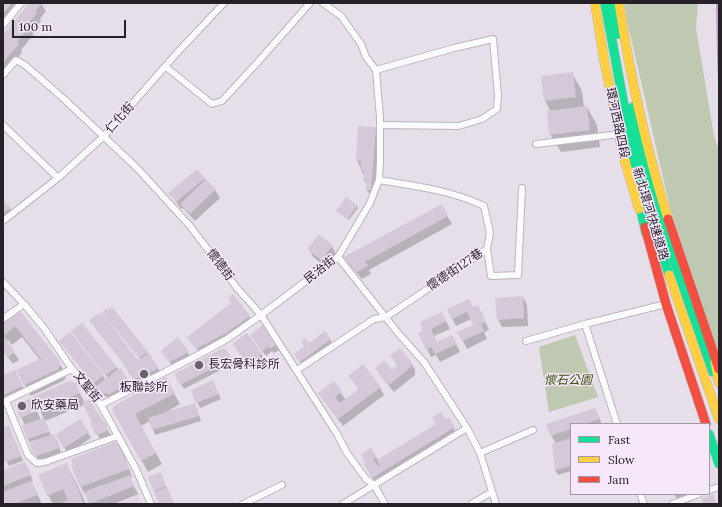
<!DOCTYPE html>
<html>
<head>
<meta charset="utf-8">
<style>
	body { margin:0 }
	#map { position:relative; width:722px; height:507px; overflow:hidden; background:#e6dee8; font-family:Lora,serif }
	canvas { display:block }
	.frame { position:absolute; inset:0; border:4px solid #262128; pointer-events:none }
	.legend { position:absolute; left:570px; top:423px; width:140px; height:72px; box-sizing:border-box; background:#f6e7fb; border:1px solid #a398a7; margin:0; padding:5px 7px; list-style:none; font-size:12px; color:#262128 }
	.legend li { display:flex; align-items:center; gap:8px; height:20px }
	.legend b { width:20px; border:1px solid #a398a7 }
	.scale { position:absolute; left:12px; top:20px; width:114px; height:18px; box-sizing:border-box; border:2px solid #262128; border-top:0; padding-left:5px; font-size:12px; line-height:14px; white-space:nowrap; color:#262128; -webkit-text-stroke:3px #f6e7fb; paint-order:stroke }
</style>
</head>
<body>
<div id="map">
<canvas width="722" height="507"></canvas>
<div class="frame"></div>
<ul class="legend">
<li><b style="height:5px;background:#16e098"></b>Fast</li>
<li><b style="height:5px;background:#ffcf43"></b>Slow</li>
<li><b style="height:5px;background:#f24e42"></b>Jam</li>
</ul>
<div class="scale">100 m</div>
</div>
<script>
const g = document.querySelector('canvas').getContext('2d');
g.lineJoin = 'round';
function fill(path, color) { g.fillStyle = color; g.fill(path, 'evenodd'); }
function strokePath(path, color, width, dash) { g.strokeStyle = color; g.lineWidth = width; g.lineCap = dash ? 'butt' : 'round'; g.setLineDash(dash || []); g.stroke(path); }
function write(font, color, halo, rows, align = 'center') {
  g.font = font + ' Lora,"Noto Sans TC",serif'; g.lineWidth = 3; g.setLineDash([]); g.textBaseline = 'middle'; g.strokeStyle = halo; g.fillStyle = color; for (const [text, x, y, turn = 0] of rows) {
    g.save(); g.translate(x, y); g.rotate((+turn || 0) * Math.PI / 180); g.textAlign = isNaN(turn) ? turn : align; if (halo) g.strokeText(text, 0, 0); g.fillText(text, 0, 0); g.restore();
  }
}
fill(new Path2D(`
	M137,492L142,504H109Z`), '#e3d5e7');
fill(new Path2D(`
	M625,3H698L696,28L714,136L719,151V357L670,208L626,16Z
	M575,335L598,397L549,412L539,347Z`), '#bfc8b1');
fill(new Path2D(`
	M716,3H719V106L717,56Z`), '#bd9dc8');
fill(new Path2D(`
	M3,3H22L3,27Z
	M30,3H41L46,11L40,19L41,21L32,32L34,34L21,50L22,52L3,78V37Z
	M572,73L582,91L584,108L587,107L597,125L600,147L561,152L550,134L551,112L545,101Z
	M375,128L380,136L375,198L371,197L367,190V185L364,180V176L357,160Z
	M204,179L215,190L220,198L195,221L183,208L181,209L170,193Z
	M3,202L10,209L15,216L3,223Z
	M356,205L358,208L349,220L337,211Z
	M441,205L452,224L369,270L371,274L362,279L350,265L346,258Z
	M332,246L336,254L326,267L313,257L309,249Z
	M523,297L527,305L528,326L502,327L498,319Z
	M232,303L249,316L252,321L200,353L191,342Z
	M473,308L482,314L489,330L484,332L487,339L467,349L459,333L474,326L471,319L456,326L452,318Z
	M108,311L147,352L158,368L161,373L152,378L149,373L148,374L152,381L141,386L129,373L125,365L93,325L141,366V360L106,317Z
	M16,313L59,363L66,374L65,380L31,396L17,370L40,360L22,337L12,345L8,340L6,341L19,360L13,364L4,352L3,353V323Z
	M446,321L450,329L434,336L437,343L456,344L460,352L440,362L436,355L431,357L427,349L425,331Z
	M70,334L106,380L108,378L75,336L116,367L132,387L113,398L106,397L98,387L97,388L64,346Z
	M247,334L266,361L260,365L259,364L254,368L253,366L250,368L234,345Z
	M178,338L191,358L173,367L165,356Z
	M330,339L334,347L305,369L295,355L305,347L302,342L309,345Z
	M254,340L276,345L279,350L274,353L272,351L266,356Z
	M226,352L234,366L231,367L230,365L184,389L175,374Z
	M391,356L410,361L415,370V375L394,392L381,376L376,368L392,371L398,366Z
	M3,376L19,379L26,394L3,405Z
	M350,376L380,388L384,395L343,426L319,394L334,383L346,400L359,390Z
	M166,379L180,404L165,413L195,404L201,421L155,435L150,421L141,426L162,464L148,472L114,410Z
	M75,384L85,403L89,401L110,434V439L102,442L91,424L94,423L84,405L45,421L51,436L53,435L58,443L62,456L39,461L28,439L25,425L21,417L31,399L41,420L44,419L34,397Z
	M215,386L221,399L200,408L192,390Z
	M595,409L602,424H571V471L558,475L555,470L556,444L551,435Z
	M448,419L458,435L377,485L364,463L366,462L371,449L378,460Z
	M80,420L91,438L68,453L59,440Z
	M3,429L11,432L23,461L9,466L3,454Z
	M119,445L123,453L132,477L130,478L138,494L113,504H90L86,494L85,495L81,487L73,466Z
	M66,464L74,478L86,504H53L48,495Z
	M28,468L33,481H31L42,504H7L3,494V471Z
	M161,474L163,479L174,504H160L154,491Z
	M674,494H691L677,499Z`), '#0003');
fill(new Path2D(`
	M3,3H12L3,14Z
	M29,3H42L36,11L37,13L28,24L30,26L17,42L19,44L3,63V35Z
	M573,72L576,97L544,101L541,76Z
	M587,106L590,130L549,135L547,111Z
	M358,126L376,127L371,190H366V180H363L364,171L360,170L361,161L356,160Z
	M197,169L205,178L176,202L168,193Z
	M206,179L216,189L190,214L180,204Z
	M346,197L357,205L348,219L336,211Z
	M3,201L11,208L3,213Z
	M442,204L448,216L365,262L368,266L357,272L344,257Z
	M319,235L333,245L321,260L307,249Z
	M233,294L250,316L226,333L196,349L187,337L231,303L228,298Z
	M523,296L524,318L497,320L495,298Z
	M469,299L473,307L478,305L486,322L481,324L484,331L462,341L457,332L473,325L467,312L451,319L447,309Z
	M112,307L148,352L139,358L102,312L107,308L108,310Z
	M16,312L22,313L60,362L59,369L24,385L16,370L41,359L15,326L5,335L3,332V322Z
	M442,312L446,321L431,329L437,342L452,335L457,344L435,354L431,347L426,350L418,333L423,331L420,322Z
	M102,313L138,360L149,353L159,368L135,379L123,365L130,360L124,364L89,320L98,314L99,315Z
	M82,323L117,367L106,375L71,331Z
	M263,325L277,344L270,349L269,347L262,351L250,335Z
	M325,331L331,339L300,362L294,354L305,346L301,341L305,338L309,343Z
	M70,332L104,375L93,384L59,341Z
	M247,333L262,353L255,358L254,357L248,361L247,359L245,361L233,345V343Z
	M3,335L15,352L8,357L3,351Z
	M178,337L189,352L169,362L161,351Z
	M223,348L227,351L232,360L228,363L227,361L180,385L174,374Z
	M400,348L411,361V367L389,385L375,368L384,360L392,370L398,365L390,356Z
	M363,364L381,387L338,419L318,393L334,381L342,392L335,397L340,403L359,389L348,376Z
	M120,368L130,382L110,394L102,393L96,386Z
	M15,370L23,386L3,395V375Z
	M166,377L175,393L135,414L156,453L141,461L112,410L114,406Z
	M213,380L219,394L196,403L191,390Z
	M69,381L76,383L80,393L38,410L33,397Z
	M31,398L37,411L20,418L15,405Z
	M90,399L95,408L91,411L95,409L102,418L92,422L82,403Z
	M195,403L199,416L152,430L148,418Z
	M595,408L599,419L584,424H571V429L550,436L546,424Z
	M441,412L446,419L449,417L455,427L372,478L363,463L365,462L361,454L371,448L377,457L373,459L378,466L380,465L377,460L436,424L432,417Z
	M44,418L49,432L27,439L22,425Z
	M80,419L89,432L64,448L55,435Z
	M102,419L107,425V431L100,434L96,435L90,423Z
	M9,425L21,456L5,462L3,457V428Z
	M54,434L59,448L36,456L33,453L29,442Z
	M571,438V466L555,470L552,444Z
	M115,442L119,445L129,469L80,487L71,465H73L71,459Z
	M25,462L31,475L3,486V470Z
	M67,463L84,504H59L68,500L63,489L47,496L38,475Z
	M161,472L166,486L154,491L148,477Z
	M130,475L134,486L89,504L84,492L101,485V486Z
	M31,481L37,495L15,504H6L3,497V492Z
	M167,487L174,504H159L154,492Z
	M713,494L717,504H703L701,499Z`), '#d5c8d9');
const street = new Path2D(`
	M3,25L21,3
	M166,67L212,104L222,101L257,63L310,3
	M376,70L454,48L493,39L498,96L497,109L482,119L459,126L380,125
	M3,75L16,60L25,65L64,99L138,169L190,226L237,288L261,315L337,434L347,453L366,479L374,485L385,504
	M3,125L58,178
	M536,144L620,134
	M379,180C414,186 451,190 484,206L490,233L487,249
	M3,221L58,178L104,136L176,54L224,3
	M338,257L398,333L424,362L467,428
	M3,282L24,304L44,328L72,369L101,405L136,469L151,504
	M3,319L24,304
	M585,324L617,424
	M526,341L585,324L666,304
	M297,370L374,319L386,317L487,249L491,276L518,275L522,188
	M6,401L28,455L37,463L45,462L118,436
	M3,402L72,369
	M101,405L198,355L227,339L261,315L338,257L370,203L379,180L380,163V118L376,70L366,57L361,44L341,16L323,3
	M480,453L496,504
	M709,490L719,487
	M640,494L644,504
	M243,504L282,485
	M343,504L467,428L480,453L533,430
	M471,504L492,492
	M672,504L699,494`);
const fast = new Path2D(`
	M605,3L635,164L669,275
	M613,3L618,34
	M633,107L643,161L662,225L713,372
	M639,202L646,233
	M709,434L719,464`);
const slow = new Path2D(`
	M595,3L604,59L624,158L639,209
	M619,3C630,76 646,148 668,219
	M669,275L719,419
	M715,362L719,383`);
const jam = new Path2D(`
	M668,219L719,369
	M645,227L666,304L706,424`);
strokePath(street, '#bbb5bd', 8);
strokePath(fast, '#bbb5bd', 10);
strokePath(slow, '#bbb5bd', 10);
strokePath(jam, '#bbb5bd', 10);
strokePath(street, '#fbfafc', 6);
strokePath(fast, '#16e098', 9);
strokePath(slow, '#ffcf43', 9);
strokePath(jam, '#f24e42', 9);
for (const [x, y, r, color] of [
	[199,365,5,"#69636b"],
	[144,374,5,"#69636b"],
	[22,406,5,"#69636b"]
]) { const dot = new Path2D(); dot.arc(x, y, r, 0, 2 * Math.PI); g.fillStyle = color; g.fill(dot); strokePath(dot, '#f6e7fb', 1.5); }
write('12px', '#262128', '#f6e7fb', [
	["仁化街",120,118,-48],
	["環河西路四段",617,123,78],
	["新北環河快速道路",650,214,73],
	["懷德街",220,265,53],
	["民治街",320,270,-38],
	["懷德街127巷",455,270,-34],
	["文聖街",87,387,51]
]);
write('12px', '#262128', '#f6e7fb', [
	["長宏骨科診所",208,365],
	["板聯診所",144,388,"center"],
	["欣安藥局",31,406]
], 'left');
write('italic 12px', '#354f03', '#f6e7fb', [
	["懷石公園",568,381]
]);
</script>
</body>
</html>
